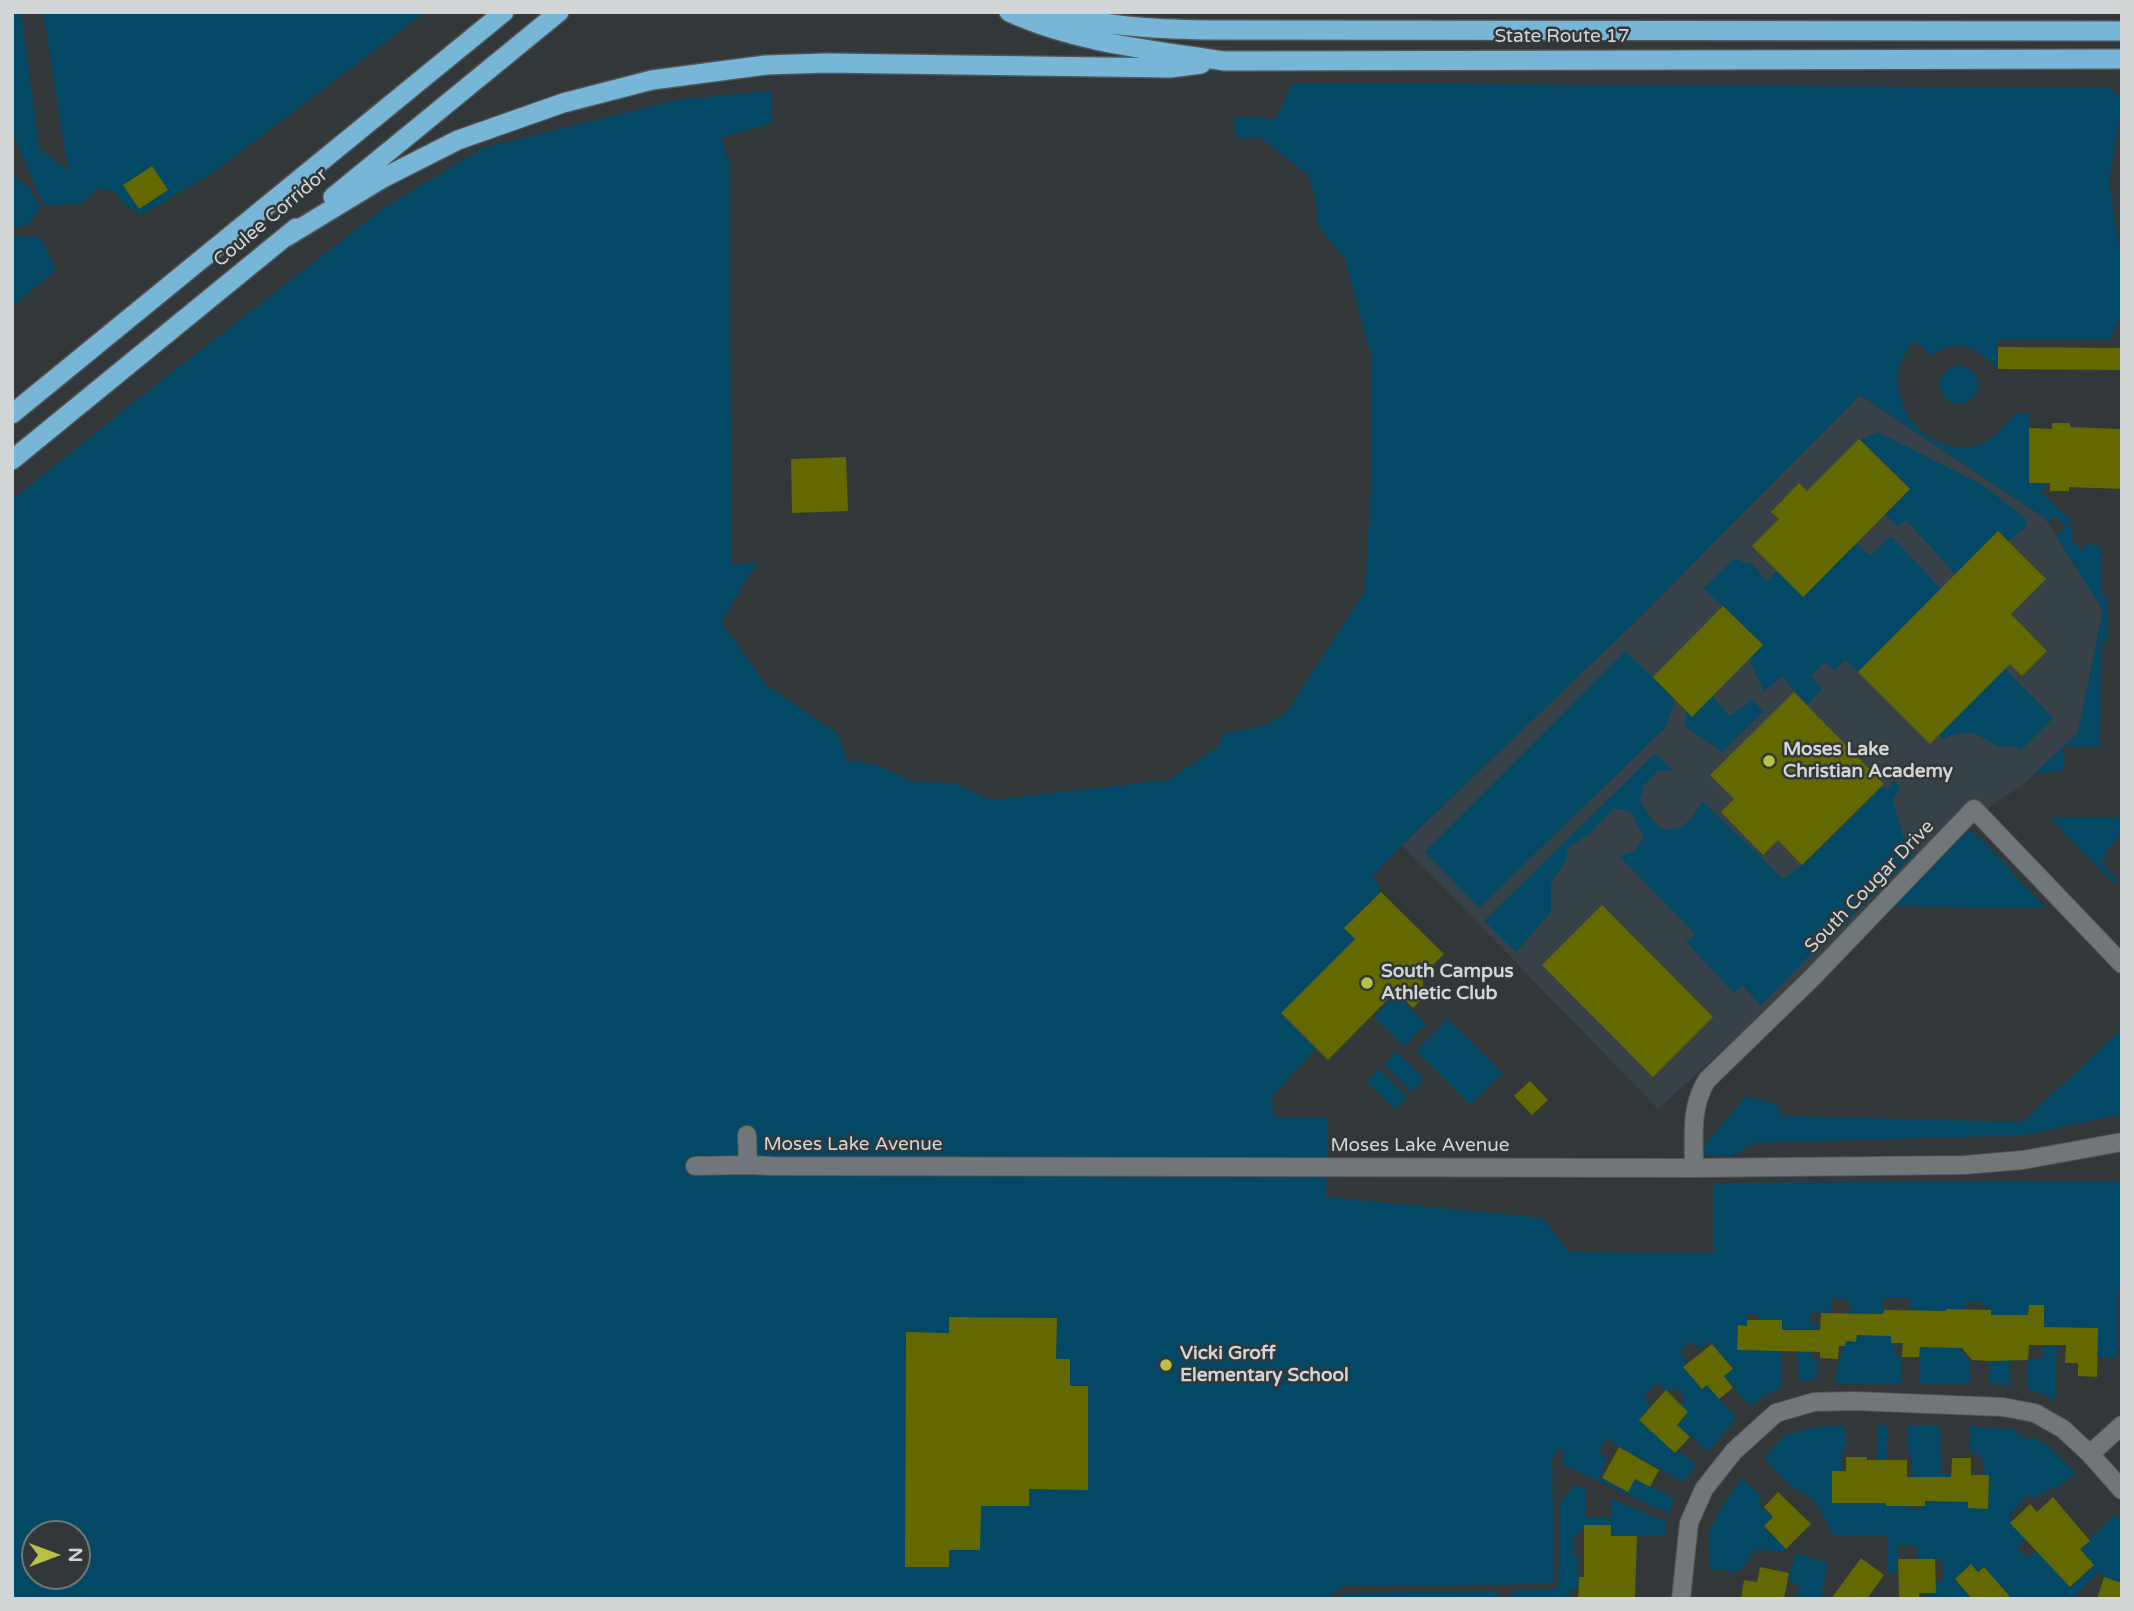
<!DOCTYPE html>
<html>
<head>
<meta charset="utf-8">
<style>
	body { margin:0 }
	#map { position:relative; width:2134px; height:1611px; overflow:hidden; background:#323739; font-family:"Varela Round",sans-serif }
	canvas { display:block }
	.frame { position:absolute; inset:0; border:14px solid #d2d5d6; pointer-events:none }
	.north { position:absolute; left:21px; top:1520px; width:70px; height:70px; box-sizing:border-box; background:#323739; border:2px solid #727678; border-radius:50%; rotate:90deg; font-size:19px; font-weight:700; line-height:28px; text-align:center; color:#d2d5d6 }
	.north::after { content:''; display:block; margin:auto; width:24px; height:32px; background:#b9c046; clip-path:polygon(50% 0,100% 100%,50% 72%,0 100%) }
</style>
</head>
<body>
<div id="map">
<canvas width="2134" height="1611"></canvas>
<div class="frame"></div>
<div class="north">N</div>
</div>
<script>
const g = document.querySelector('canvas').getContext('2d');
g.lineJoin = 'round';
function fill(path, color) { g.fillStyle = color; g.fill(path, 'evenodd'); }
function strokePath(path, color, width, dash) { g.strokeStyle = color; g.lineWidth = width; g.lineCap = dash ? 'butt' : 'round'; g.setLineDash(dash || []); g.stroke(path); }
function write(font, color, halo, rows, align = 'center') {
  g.font = font + ' "Varela Round",sans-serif'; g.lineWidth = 5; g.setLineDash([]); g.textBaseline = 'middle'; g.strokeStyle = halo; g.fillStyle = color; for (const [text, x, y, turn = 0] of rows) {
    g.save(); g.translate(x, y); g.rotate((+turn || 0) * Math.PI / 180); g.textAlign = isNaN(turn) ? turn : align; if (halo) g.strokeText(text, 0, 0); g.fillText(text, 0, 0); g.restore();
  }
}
fill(new Path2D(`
	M1859,395L2045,518L2103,610L2078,733L2020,787L1987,808L1658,1109L1402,845L1641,616Z`), '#374248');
fill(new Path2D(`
	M12,12H21L39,149L68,171L43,12H425L211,174L140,215L123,203L115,192L99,188L81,203L44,206L12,131Z
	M1292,83L2110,88L2122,100L2109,181L2122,268V310L2110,340L1998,339V369C1976,349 1960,335 1931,356L1915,341C1908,349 1901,358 1899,368C1892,406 1919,443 1957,447C1962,447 1968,448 1973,447C1990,442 2006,427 2015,413H2030L2029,482L2048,483L2041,492L2070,520L2073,544L2079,545V549L2085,550L2086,544L2101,545L2102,596L2108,597L2107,641H2101L2100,747L2064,746L2063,770L2033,775L2078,733L2103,610L2056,536L2066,526L2056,516L2048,523L2045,518L1860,395L1641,616L1402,845L1373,876L1381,892L1345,928L1355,939L1281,1013L1316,1048L1271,1098L1274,1117H1328L1326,1197L1543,1218L1568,1252L1714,1254V1183L2122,1181V1290H2117V1358L2097,1357L2098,1328L2057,1340L2055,1401L2042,1393L2028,1389V1360L2044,1358V1305H2029L2028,1315H2010L2009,1385L1989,1384L1991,1310H1986L1983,1301H1967L1965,1309L1945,1347L1959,1348L1970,1361V1384L1920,1383V1311L1910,1310L1909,1298L1883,1297C1880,1319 1896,1335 1896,1357L1901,1358V1383H1835C1836,1372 1842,1350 1846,1341H1856L1857,1314L1850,1313L1849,1299L1832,1298L1830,1313L1811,1312L1810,1323H1817V1345L1811,1344V1360L1818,1361V1377L1799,1383L1797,1330H1782V1320H1759L1758,1314H1747V1326H1738L1781,1351V1389L1768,1393L1750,1406L1724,1376L1732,1369L1710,1341L1703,1347H1698L1692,1341L1680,1352L1685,1358L1686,1365L1684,1367L1701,1389L1707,1385L1736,1418L1708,1451L1677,1425L1688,1412L1680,1405L1686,1398L1675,1387L1669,1393L1658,1382L1644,1396L1650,1407L1639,1420L1696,1465L1684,1482L1619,1447L1606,1438L1598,1452L1607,1459L1599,1476L1628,1492L1635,1479L1674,1498L1669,1514L1562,1464L1564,1445L1552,1457L1554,1584L1343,1586L1329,1599H12V500L135,401L385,207L483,148L682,99L771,91L772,123L721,138L729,163L732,565L757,562L721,622L766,685L838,734L847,761L874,764L913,782L954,783L991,800L1169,780L1220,745L1221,734L1263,726L1286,713L1365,591L1372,468V359L1345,259L1319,228L1315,197L1308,175L1261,138H1235L1234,117L1276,119ZM35,1534H77V1576H35Z
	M12,176L28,186L41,207L27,225L12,229Z
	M19,236L40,238L56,270L12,307V238Z
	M1940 385a19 19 0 1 1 38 0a19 19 0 1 1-38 0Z
	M1878,432L1981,484L2025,518L2026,527L2008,541L1998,531L1955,574L1906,520L1898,527L1885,514L1910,489L1860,440Z
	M1891,536L1941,589L1858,672L1845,660L1835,671L1825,662L1811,676L1822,689L1807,705L1782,676L1764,692L1749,659L1762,644L1703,588L1733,559L1752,564L1766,581L1777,571L1804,597L1856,543L1870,555Z
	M1625,651L1675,699L1666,727L1479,908L1425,852Z
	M2005,669L2053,718L2021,750L2011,745L2001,748C1978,735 1969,727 1943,739L1939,735Z
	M1712,696L1730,716L1753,699L1763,712L1722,752L1686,727V711Z
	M1655,753L1672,770L1658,771L1644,785L1640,800L1648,815L1662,829C1686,831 1691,819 1702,801L1783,879L1802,865L1882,786L1887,789L1894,781L1900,787L1893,801L1902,833L1915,854L1840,929L1827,920L1808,942L1814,951L1760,1006L1743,985L1734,993L1686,942L1695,934L1619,856L1634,851L1644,838L1631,812L1614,808L1589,834L1568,848L1566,861L1551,882V912L1516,952L1484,921Z
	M2122,817V833L2107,849L2102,863L2117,881L2115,885L2050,818Z
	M1969,830L1978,836L2046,908L1891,906Z
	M1396,994L1426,1024L1404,1047L1374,1017Z
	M1448,1019L1502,1073L1470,1105L1416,1051Z
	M2122,1028V1114L2024,1135L1752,1143L1733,1156L1707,1155L1701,1149L1746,1096L1777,1105L1782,1116L2023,1122Z
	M1396,1051L1424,1079L1412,1092L1384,1064Z
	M1379,1069L1407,1097L1394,1109L1366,1082Z
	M1877,1424L1887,1425L1886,1506H1909V1510H1920L1921,1506H1925V1478L1912,1477V1454L1908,1453V1426H1940L1941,1474H1951V1502H1968V1508H1988L1989,1476L1983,1475L1984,1466L1980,1455L1970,1451L1969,1426L2015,1430L2026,1439L2035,1438L2050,1447L2075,1473L2055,1490L2052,1487L2035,1498L2028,1494L2009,1515L2026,1539L2016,1548L2028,1558L2049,1539L2070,1587L2094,1565L2080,1549L2115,1514L2122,1522V1583L2104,1577L2099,1571L2072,1599H2012L1983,1567L1963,1588L1972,1599H1926L1929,1593L1936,1592V1581H1944V1559H1918V1546H1897L1898,1573L1887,1571V1536L1833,1535L1814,1500L1788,1484L1764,1458L1784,1435L1816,1427L1846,1425V1449H1841V1471H1832V1503L1878,1495Z
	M1742,1478L1761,1497L1758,1504L1773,1517L1764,1527L1786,1549L1782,1552L1756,1549L1739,1572L1710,1569V1530L1721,1508Z
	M1574,1485L1585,1489L1586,1517L1612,1518V1499L1666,1522V1535L1611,1536V1525H1584V1530L1580,1529L1579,1534L1574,1535L1573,1553L1577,1555L1579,1589L1570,1590L1569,1599H1511V1591L1558,1588L1560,1503Z
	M1796,1553L1827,1563L1821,1599H1798L1799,1586L1788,1579Z
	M1498,1591V1599H1338L1345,1593Z`), '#034864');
fill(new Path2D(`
	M152,166L168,190L139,209L123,185Z
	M1998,347L2122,348V370L1998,369Z
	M2052,423H2070V427L2122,429V489L2069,487V491H2050V483H2029V428L2052,429Z
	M1859,439L1910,489L1803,597L1752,546L1779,519L1771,512L1799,483L1807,491Z
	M846,457L848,511L792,513L791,459Z
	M1998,531L2046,579L2011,614L2047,651L2022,676L2010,664L1930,744L1858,672Z
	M1723,606L1763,645L1692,717L1653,677Z
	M1794,692L1884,784L1802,865L1778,840L1763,855L1721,812L1734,799L1710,775Z
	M1381,892L1444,954L1423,975L1422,999L1413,1008L1396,991L1328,1060L1281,1013L1355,939L1344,928Z
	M1602,905L1713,1017L1653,1077L1542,965Z
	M1530,1081L1548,1100L1532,1115L1514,1096Z
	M2029,1305H2044V1327L2098,1328L2097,1377L2078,1376V1363H2065L2066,1345H2029L2028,1360L1990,1361L1972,1360L1962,1348L1920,1347L1919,1357H1902L1903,1343H1891V1336L1857,1335L1856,1342L1846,1341L1845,1346H1839L1838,1359L1820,1358V1352L1737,1350L1738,1325L1747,1326V1320H1782V1330H1820L1821,1313L1883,1314L1884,1310L1946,1311V1309L1991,1310V1315H2028Z
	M949,1317L1057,1318L1056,1359H1070V1386H1088V1490L1029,1489V1506H981L980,1550H949V1567H905L906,1332L949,1333Z
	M1712,1344L1733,1369L1724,1376L1733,1388L1719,1399L1707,1385L1702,1389L1683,1367Z
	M1666,1390L1688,1412L1677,1425L1690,1437L1675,1453L1639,1420Z
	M1619,1447L1659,1470L1650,1487L1635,1479L1628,1492L1602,1478Z
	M1846,1457H1867V1460H1907V1477H1951L1952,1458H1971V1475H1989L1988,1509L1968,1508V1502L1925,1501V1506H1886V1503H1832V1471H1846Z
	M1778,1492L1811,1524L1786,1549L1764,1526L1773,1517L1764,1507Z
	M2053,1497L2090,1541L2080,1549L2094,1565L2070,1587L2010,1523L2030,1504L2037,1512Z
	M1584,1525H1611V1536H1637L1635,1598L1578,1599L1579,1577H1584Z
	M1861,1558L1884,1575L1867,1599H1831Z
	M1898,1559H1935L1936,1593H1919V1599H1899Z
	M1971,1564L1978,1572L1984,1567L2012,1599H1972L1955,1579Z
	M1760,1567L1789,1573L1784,1599H1741L1744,1580L1757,1582Z
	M2104,1577L2122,1583V1599H2097Z`), '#646800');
const minor = new Path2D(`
	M747,1135L748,1165L771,1166L1694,1168L1964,1165L2023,1160L2122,1142
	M695,1166L748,1165
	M1694,1168C1694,1136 1690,1107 1707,1080L1812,978L1974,809L2122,964
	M2090,1454L2122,1425
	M1681,1599L1689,1523L1704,1489L1734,1451L1776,1413L1814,1402L1854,1401L2003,1407L2035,1413L2063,1429L2090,1454L2122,1490`);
const trunk = new Path2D(`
	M1009,12C1076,43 1153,50 1224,61L2122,59
	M1048,12C1101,26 1152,29 1207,30L2122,31
	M333,197L559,12
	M286,237L383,178L458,140L563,103L652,80L766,65L826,63L1170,68L1201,64
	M12,414L504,12
	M12,460L296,228`);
strokePath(minor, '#515557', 20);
strokePath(trunk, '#515557', 22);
strokePath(minor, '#707679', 18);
strokePath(trunk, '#78b6d8', 19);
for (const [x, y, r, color] of [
	[1769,761,7,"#b9c046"],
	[1367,983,7,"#b9c046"],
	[1166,1365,7,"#b9c046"]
]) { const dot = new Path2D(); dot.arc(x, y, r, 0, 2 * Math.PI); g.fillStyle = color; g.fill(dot); strokePath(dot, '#323739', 2.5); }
write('19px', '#d2d5d6', '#323739', [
	["State Route 17",1562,37],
	["Coulee Corridor",271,218,-40],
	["South Cougar Drive",1870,887,-46],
	["Moses Lake Avenue",853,1145],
	["Moses Lake Avenue",1420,1146]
]);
write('bold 19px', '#d2d5d6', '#323739', [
	["Moses Lake",1783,750],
	["Christian Academy",1783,772],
	["South Campus",1381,972],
	["Athletic Club",1381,994],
	["Vicki Groff",1180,1354],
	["Elementary School",1180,1376]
], 'left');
</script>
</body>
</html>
